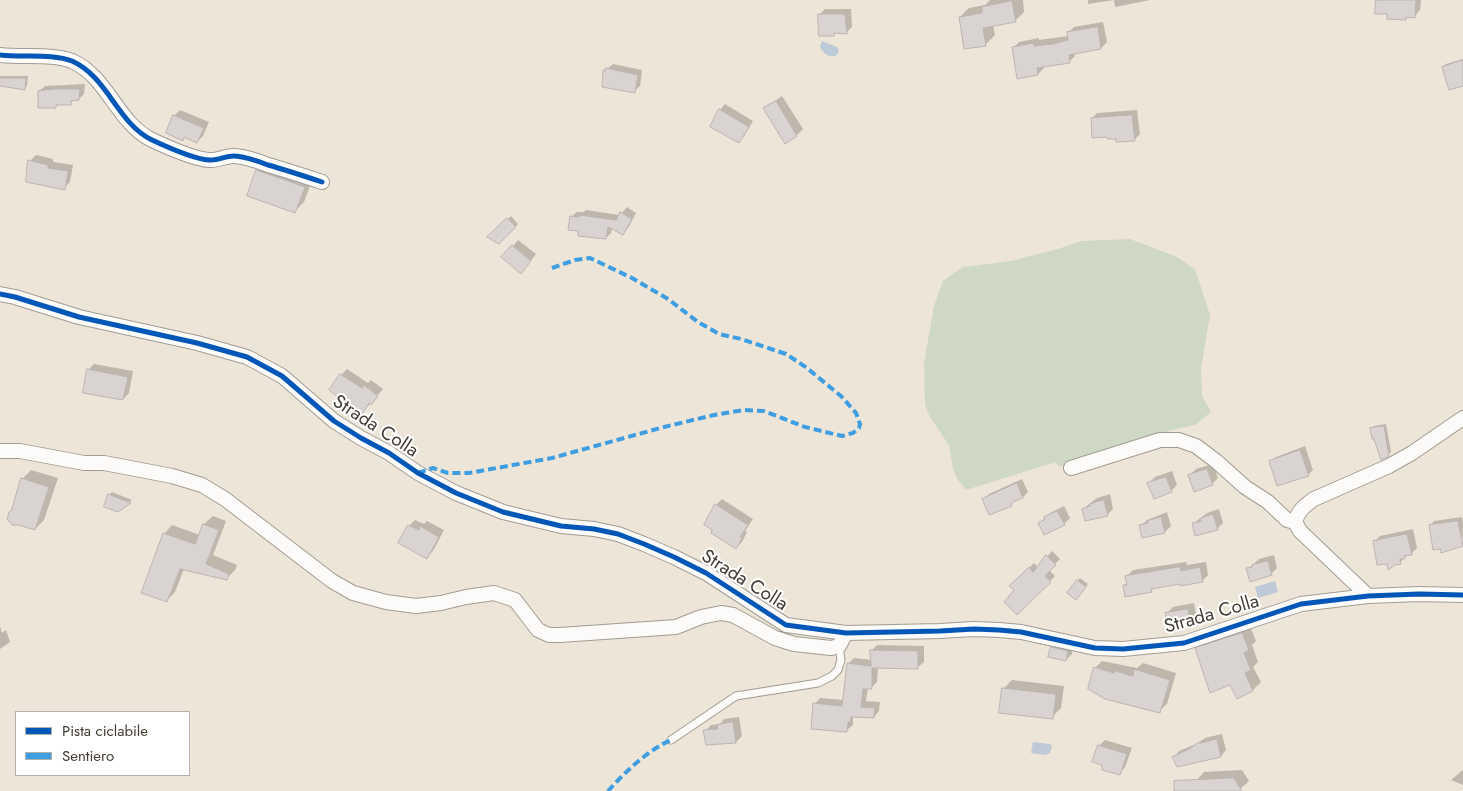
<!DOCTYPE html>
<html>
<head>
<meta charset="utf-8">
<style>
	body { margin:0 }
	#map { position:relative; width:1463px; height:791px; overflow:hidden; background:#ede5d8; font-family:Jost,sans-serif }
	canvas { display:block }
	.legend { position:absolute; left:15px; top:711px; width:175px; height:65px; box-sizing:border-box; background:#fff; border:1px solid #b3b1ad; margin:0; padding:6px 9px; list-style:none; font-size:15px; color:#413b31 }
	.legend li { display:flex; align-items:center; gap:10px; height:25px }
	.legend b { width:25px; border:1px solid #b3b1ad }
</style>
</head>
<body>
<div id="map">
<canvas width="1463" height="791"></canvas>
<ul class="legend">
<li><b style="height:6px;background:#0057b8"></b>Pista ciclabile</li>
<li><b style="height:6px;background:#3f9ee1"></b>Sentiero</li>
</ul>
</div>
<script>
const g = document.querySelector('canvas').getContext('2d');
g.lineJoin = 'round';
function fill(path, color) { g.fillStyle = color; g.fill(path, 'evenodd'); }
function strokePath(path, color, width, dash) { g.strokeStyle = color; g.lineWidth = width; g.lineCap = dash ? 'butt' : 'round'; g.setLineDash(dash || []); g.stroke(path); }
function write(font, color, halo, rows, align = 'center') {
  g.font = font + ' Jost,sans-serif'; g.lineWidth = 4; g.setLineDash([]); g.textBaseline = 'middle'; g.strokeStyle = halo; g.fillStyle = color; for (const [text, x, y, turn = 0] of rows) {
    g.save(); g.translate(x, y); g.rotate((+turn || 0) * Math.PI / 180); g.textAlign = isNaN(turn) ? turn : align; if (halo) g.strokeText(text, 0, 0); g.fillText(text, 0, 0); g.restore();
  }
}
fill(new Path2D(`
	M1130,239L1175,256L1195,269L1210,315L1201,368L1202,396L1211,412L1195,425L1172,430L1059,467L1056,462L966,490L958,480L953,469L949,446L943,436L930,417L925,405L924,363L934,306L943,281L963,267L1011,261L1058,249L1081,241Z`), '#cfd8c5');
fill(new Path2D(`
	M822,41L837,47L839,51L837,55C829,59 822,53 820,46Z
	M1275,581L1278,592L1258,598L1255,587Z
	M1033,742L1050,744L1052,746L1050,753L1045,755L1031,753Z`), '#bfcad8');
fill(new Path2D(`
	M990,0H1023L1024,12L1015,21L993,25L995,35L986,44L960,17L969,8L985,5Z
	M1088,0H1150L1115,7L1114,0L1088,4Z
	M1377,0H1421L1420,10L1414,17L1408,16L1405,19L1388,12Z
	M825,9H851L852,27L846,33L836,32L834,35L819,15Z
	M1103,22L1107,42L1101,48L1075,52V56L1069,62L1043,66L1044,68L1038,74L1013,48L1019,42L1039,38V40L1068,36V33L1074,27Z
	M1463,59V85L1443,67L1446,64Z
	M613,64L642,70L640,86L634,91L604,71Z
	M0,76H28L27,86L24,89L0,85Z
	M85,84L84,94L79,99H75L71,103L58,104L55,107L39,91L45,86Z
	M782,96L803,129L797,135L765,108Z
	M725,104L753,121L744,136L738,142L720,110Z
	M180,110L209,122L203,136L197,142L185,137L182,139L174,116Z
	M1137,110L1140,134L1135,139L1117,138L1092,118L1097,113Z
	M36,155L53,159V162L73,165L70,182L64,188L30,161Z
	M266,161L313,178L304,202L294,212L257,171Z
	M627,207L636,213L628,228L622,233L612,228L611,233L606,238L579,230L571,217L577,212H584L586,210L620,215Z
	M511,216L518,224L499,242L489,237Z
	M518,240L536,254L527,266L513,246Z
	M94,364L133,371L129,393L123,399L88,370Z
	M347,369L368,383L371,380L383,389L360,415L341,375Z
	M1386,424L1391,452L1388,455L1375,438L1372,428L1374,426Z
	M1305,446L1313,470L1308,475L1271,462L1276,457Z
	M1213,464L1218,478L1212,484L1190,475L1196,469Z
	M31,470L58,478L44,520L35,529L13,510L22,479Z
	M1172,471L1177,485L1171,491L1149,483L1155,477Z
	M1022,479L1028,492L1023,497L1016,499L1011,505L984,500L989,494Z
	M112,492L132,500L118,510L109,495Z
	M1110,494L1113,509L1107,515L1083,509L1097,498Z
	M722,499L753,519L745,531L747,532L742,542L736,548L716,505Z
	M1064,506L1070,518L1064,524H1039L1052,512Z
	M1219,509L1223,523L1217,529L1193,524L1207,513Z
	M1167,512L1171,526L1165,532L1141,526L1147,520Z
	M213,516L226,521L213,555L237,565L235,570L227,578L184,569L175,592L166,601L164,534L172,525L200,535L204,524Z
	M1462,517L1463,524L1462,545L1430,526L1434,521Z
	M415,520L424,524L427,521L444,530L433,551L427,557L409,526Z
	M1413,529L1417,548L1411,554L1406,556L1400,563H1388L1374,542L1380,536Z
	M1052,551L1060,559L1049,570L1055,576L1017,614L1016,590L1011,585L1034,563L1038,567Z
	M1274,555L1277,568L1271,574L1248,569L1259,559Z
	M1186,562L1187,565L1206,562L1208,575L1202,581L1181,582L1155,587L1151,591L1124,586L1128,582L1127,576L1133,570Z
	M1080,578L1088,584L1079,596L1069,593Z
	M1194,603L1196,614L1190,620L1167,613L1173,607Z
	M0,626L2,633L6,630L10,642L0,649Z
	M1250,626L1256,641L1252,645L1258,662L1253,667L1261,682L1253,690L1238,697L1231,684L1197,649L1204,641Z
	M1058,642L1073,645L1072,654L1066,660L1052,648Z
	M877,645L924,646V662L918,667H878L877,682L871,688H868L866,701L880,702L879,711L874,717L853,716V725L847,730L815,704L820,698L844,700L848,664L854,658L872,660L871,651Z
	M1102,661L1137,668L1143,663L1176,673L1167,704L1159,711L1095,668Z
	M1012,680L1064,686L1061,708L1052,717L1003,689Z
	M739,717L742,736L736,742L707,744L705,731L711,725L720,724L724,719Z
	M1222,734L1226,750L1221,756L1174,757L1179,751L1196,744L1205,738Z
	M1105,740L1132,748L1125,767L1119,773L1104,764L1099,746Z
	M1242,770L1249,781L1238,791H1194L1196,781L1204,772Z
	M1463,770V787V785L1451,780Z`), '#0003');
const building = new Path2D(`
	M1376,0H1416L1415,18L1406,17V20L1387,19V14H1375Z
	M1012,1L1016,22L983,28L986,46L964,49L959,17L982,13V7Z
	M818,14H845L847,34L834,33V36H819Z
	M1098,27L1101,49L1069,55L1070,63L1037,68L1038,75L1017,79L1012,47L1033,43L1034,46L1053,44L1068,40L1067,32Z
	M1463,60V86L1449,90L1442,67Z
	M606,68L638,75L635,93L602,87L603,70L605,71Z
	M0,78H26L25,90L0,86Z
	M54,89H80L79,100L71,101V105H56V108H38V91Z
	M776,101L797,136L785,144L763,108Z
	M719,109L749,127L739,143L710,127Z
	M173,115L204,128L197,143L184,137L183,141L166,133Z
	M1132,115L1135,141L1116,142V139H1107V137L1092,138L1091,118Z
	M28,160L48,165V168L68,171L65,190L26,182Z
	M256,170L305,187L295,213L247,196Z
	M620,212L632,219L623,235L608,227L606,239L578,236V231L568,230L570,216L579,217L580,215L616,220Z
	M507,218L516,227L499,244L487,237Z
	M512,245L531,261L521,274L501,257Z
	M87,369L128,377L123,400L83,393Z
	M340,374L362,388L364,385L378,396L371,405L369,403L361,416L329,390Z
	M1384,426L1389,456L1381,460L1374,439H1372L1370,428Z
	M1300,450L1309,476L1277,486L1269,461Z
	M1207,469L1213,485L1194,492L1188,475Z
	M1166,477L1172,492L1154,499L1147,483Z
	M21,478L49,487L35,530L18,525H12L7,519L9,512L11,511Z
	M1017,483L1023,498L1015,501L1011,504L1012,506L989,515L982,499Z
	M108,494L131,503L118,512L104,507Z
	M1104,500L1108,516L1085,521L1082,509L1090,506V504Z
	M715,504L748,525L740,537L742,538L736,549L711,533L712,530L704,525Z
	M1057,511L1065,525L1044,535L1038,523L1045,519L1044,517Z
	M1213,514L1218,530L1195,536L1192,523L1201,521L1200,519Z
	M1161,517L1165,533L1142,538L1139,525L1148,523L1147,521Z
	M1458,521L1463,546L1441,553V549L1433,550L1429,525Z
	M203,524L219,530L206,564L229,574L227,580L180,569L167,602L141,593L163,533L195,544Z
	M408,525L419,530L420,526L439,537L427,559L398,543Z
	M1407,534L1412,555L1404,556L1405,559H1400L1401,564L1395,565L1388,570L1387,564L1377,565L1373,541Z
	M1046,555L1056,565L1045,576L1051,582L1017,615L1004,602L1014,590L1009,586L1029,567L1033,572Z
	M1268,561L1272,575L1250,582L1246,568L1252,567V565Z
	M1180,567L1181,571L1200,567L1203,582L1180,586V584L1151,589L1152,592L1125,597L1123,585H1127L1125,576Z
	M1077,580L1086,587L1076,600L1067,593Z
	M1188,609L1190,622L1168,626L1165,613Z
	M1242,633L1249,650L1244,653L1251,670L1245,673L1253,691L1237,699L1230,685L1210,693L1195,648Z
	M1051,647L1068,651L1066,661L1048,657Z
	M870,650L918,651V669L872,668V689H863L861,707L875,708L874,718L851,717L850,722H848L847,732L811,729L813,703L842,706L847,663L871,666Z
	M1094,667L1114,673L1115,671L1133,676L1134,669L1170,680L1160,713L1105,699L1088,689Z
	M1002,688L1056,694L1053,719L999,713Z
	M733,722L736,743L706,745L703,730L718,729L717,725Z
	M1217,739L1221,757L1177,767L1172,757L1189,749L1199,742L1200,743Z
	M1098,745L1127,754L1120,775L1102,770V765L1092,762Z
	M1234,778L1242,791H1174V781Z`);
fill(building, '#d9d3d2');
strokePath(building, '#bab5b4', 1);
const service = new Path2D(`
	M671,740L736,696L818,683L832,676L838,670L841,660L839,646`);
const minor = new Path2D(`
	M0,55C22,58 52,53 72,61C108,77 117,123 152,140C167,147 193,159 209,160C218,161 227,155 235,156C246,157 258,161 268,165C286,170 304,176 322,182
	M0,294L15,297L79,317L197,343L247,357L282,376L334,421L361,438L389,453L418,473L456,493L503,512L561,526L594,529L618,534L644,544L674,557L706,573L786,625L846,633L940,631L974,629L999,630L1021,632L1095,648L1123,649L1184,643L1301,604L1368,596L1419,594L1463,595
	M0,451H20L84,463H104L172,476L202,485L225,499L332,581L353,593L386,602L416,606L441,603L466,597L494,593L515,600L538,630L549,635H560L676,627L701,617L721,613L733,615L775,638L794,644L831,648L839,646L846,633
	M1071,468L1160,440H1179L1196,446L1216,461L1245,487L1268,502L1287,520L1295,522
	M1368,596L1300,531L1295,522C1298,511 1304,506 1314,499L1389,466L1412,453L1463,418`);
strokePath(service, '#a29c92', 9);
strokePath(minor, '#a29c92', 16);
strokePath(service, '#fcfbf9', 7);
strokePath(minor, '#fcfbf9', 14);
strokePath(new Path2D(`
	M418,473L433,468L448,473H469L552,458L664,427L714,415L744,410L764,411L805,427L842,436L853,433L859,428L860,424L856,413L842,397L807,368L786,354L741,339L719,334L698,322L668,299L632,278L590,258L575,260L552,268
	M608,791C625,772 648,750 671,740`), '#3f9ee1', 4, [8, 4]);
strokePath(new Path2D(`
	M0,55C22,58 52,53 72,61C108,77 117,123 152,140C167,147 193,159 209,160C218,161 227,155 235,156C246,157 258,161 268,165C286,170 304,176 322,182
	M0,294L15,297L79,317L197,343L247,357L282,376L334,421L361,438L389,453L418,473L456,493L503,512L561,526L594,529L618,534L644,544L674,557L706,573L786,625L846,633L940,631L974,629L999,630L1021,632L1095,648L1123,649L1184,643L1301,604L1368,596L1419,594L1463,595`), '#0057b8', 5);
write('19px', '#413b31', '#fff', [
	["Strada Colla",375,427,33],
	["Strada Colla",744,581,32],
	["Strada Colla",1212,615,-16]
]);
</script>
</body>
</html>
